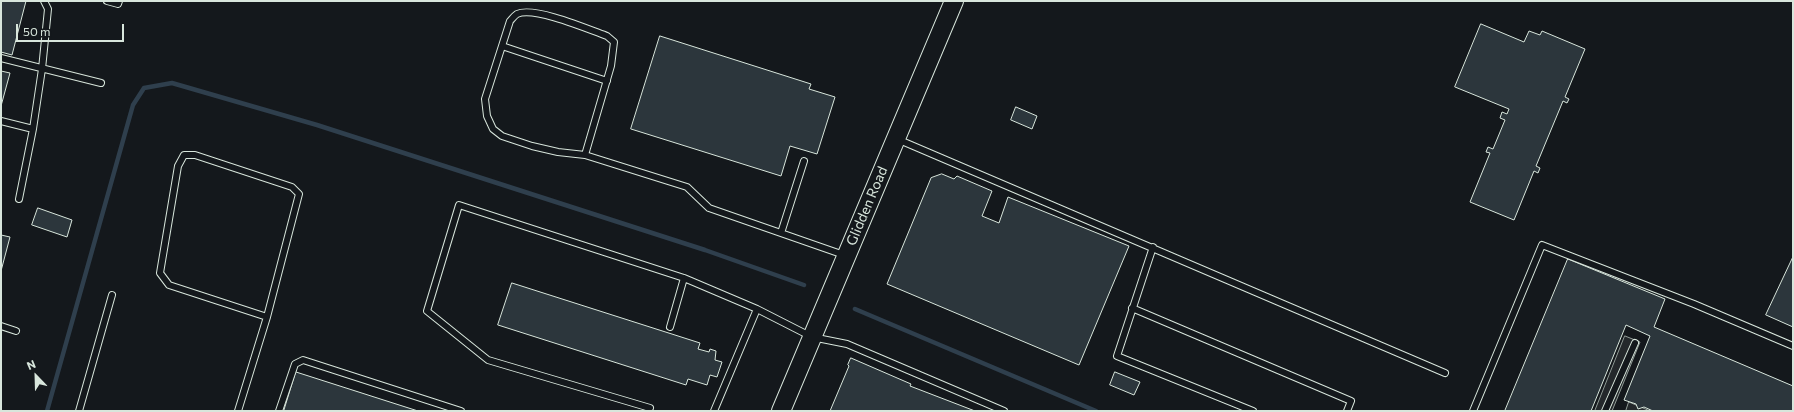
<!DOCTYPE html>
<html>
<head>
<meta charset="utf-8">
<style>
	body { margin:0 }
	#map { position:relative; width:1794px; height:412px; overflow:hidden; background:#14181c; font-family:Commissioner,sans-serif }
	canvas { display:block }
	.frame { position:absolute; inset:0; border:2px solid #d8e6dc; pointer-events:none }
	.north { position:absolute; left:16px; top:356px; width:40px; height:40px; -webkit-text-stroke:3px #14181c; paint-order:stroke; rotate:337deg; font-size:11px; font-weight:700; line-height:16px; text-align:center; color:#d8e6dc }
	.north::after { content:''; display:block; margin:auto; width:14px; height:18px; background:#d8e6dc; clip-path:polygon(50% 0,100% 100%,50% 72%,0 100%) }
	.scale { position:absolute; left:16px; top:24px; width:108px; height:18px; box-sizing:border-box; border:2px solid #d8e6dc; border-top:0; padding-left:5px; font-size:12px; line-height:14px; white-space:nowrap; color:#d8e6dc; -webkit-text-stroke:3px #14181c; paint-order:stroke }
</style>
</head>
<body>
<div id="map">
<canvas width="1794" height="412"></canvas>
<div class="frame"></div>
<div class="north">N</div>
<div class="scale">50 m</div>
</div>
<script>
const g = document.querySelector('canvas').getContext('2d');
g.lineJoin = 'round';
function fill(path, color) { g.fillStyle = color; g.fill(path, 'evenodd'); }
function strokePath(path, color, width, dash) { g.strokeStyle = color; g.lineWidth = width; g.lineCap = dash ? 'butt' : 'round'; g.setLineDash(dash || []); g.stroke(path); }
function write(font, color, halo, rows, align = 'center') {
  g.font = font + ' Commissioner,sans-serif'; g.lineWidth = 3; g.setLineDash([]); g.textBaseline = 'middle'; g.strokeStyle = halo; g.fillStyle = color; for (const [text, x, y, turn = 0] of rows) {
    g.save(); g.translate(x, y); g.rotate((+turn || 0) * Math.PI / 180); g.textAlign = isNaN(turn) ? turn : align; if (halo) g.strokeText(text, 0, 0); g.fillText(text, 0, 0); g.restore();
  }
}
const parking = new Path2D(`
	M1625,336L1640,342L1612,411H1595Z
	M1629,402L1650,411H1626Z`);
fill(parking, '#24282b');
strokePath(parking, '#939e99', 1);
strokePath(new Path2D(`
	M855,309L1096,411
	M47,411L133,105L144,88L172,83L317,125L705,250L804,285`), '#2f3f4d', 4.5);
const building = new Path2D(`
	M1,1H26L12,55L1,52Z
	M1481,24L1524,42L1529,31L1540,35L1542,31L1585,49L1565,97L1569,99L1567,103L1563,101L1536,166L1540,168L1538,173L1534,171L1514,220L1470,202L1490,153L1486,152L1488,147L1493,149L1505,120L1500,118L1502,112L1507,114L1509,109L1455,87Z
	M660,36L811,84L809,89L835,97L817,154L790,146L781,176L631,129Z
	M1,71L10,73L1,106Z
	M1016,107L1037,116L1032,129L1011,120Z
	M942,174L954,179L957,176L992,191L982,216L999,223L1008,197L1129,246L1079,365L887,284L931,178Z
	M38,208L72,220L67,237L32,225Z
	M1,235L10,237L1,271Z
	M1793,257V327L1766,315Z
	M1568,259L1665,299L1654,327L1793,386V411H1653L1644,407L1638,409L1636,404L1624,400L1650,336L1626,325L1591,411H1505Z
	M512,283L700,343L698,349L709,352L710,349L716,351L715,360L722,362L717,377L710,375L707,385L688,379L686,385L498,325Z
	M851,358L911,384L910,386L975,411H830L849,366L848,365Z
	M296,372L418,411H284Z
	M1115,372L1140,382L1134,395L1110,385Z`);
fill(building, '#2c363c');
strokePath(building, '#d8e6dc', 1);
const lane = new Path2D(`
	M107,1L118,4L119,1
	M502,46L607,81
	M1,58L101,83
	M1,121L33,129
	M897,139L1445,373
	M585,155L611,66L614,42L607,36C588,29 534,6 517,14C514,16 512,19 510,21L485,99L487,116L493,129L502,136L532,146L558,152L585,155L687,187L709,208L844,255
	M19,199L33,129L42,69L48,9L44,1
	M781,233L804,161
	M1153,247L1117,356L1253,411
	M1132,308L1351,401L1347,411
	M1,326L16,331
	M670,327L684,278
	M650,408L488,360L427,311L459,205L684,278L757,309
	M79,411L112,295
	M238,411L267,317L299,194L292,187L195,155H184L178,166L160,273L169,285L267,317
	M279,411L295,364L303,360L461,411
	M714,411L757,309L812,337L847,344L1004,411
	M1473,411L1542,245L1694,304L1793,346
	M1605,411L1635,343`);
const secondary = new Path2D(`
	M781,411L954,1`);
strokePath(lane, '#d8e6dc', 8);
strokePath(secondary, '#d8e6dc', 20);
strokePath(lane, '#14181c', 6);
strokePath(secondary, '#14181c', 18);
write('14px', '#d8e6dc', '#14181c', [
	["Glidden Road",867,206,-67]
]);
</script>
</body>
</html>
